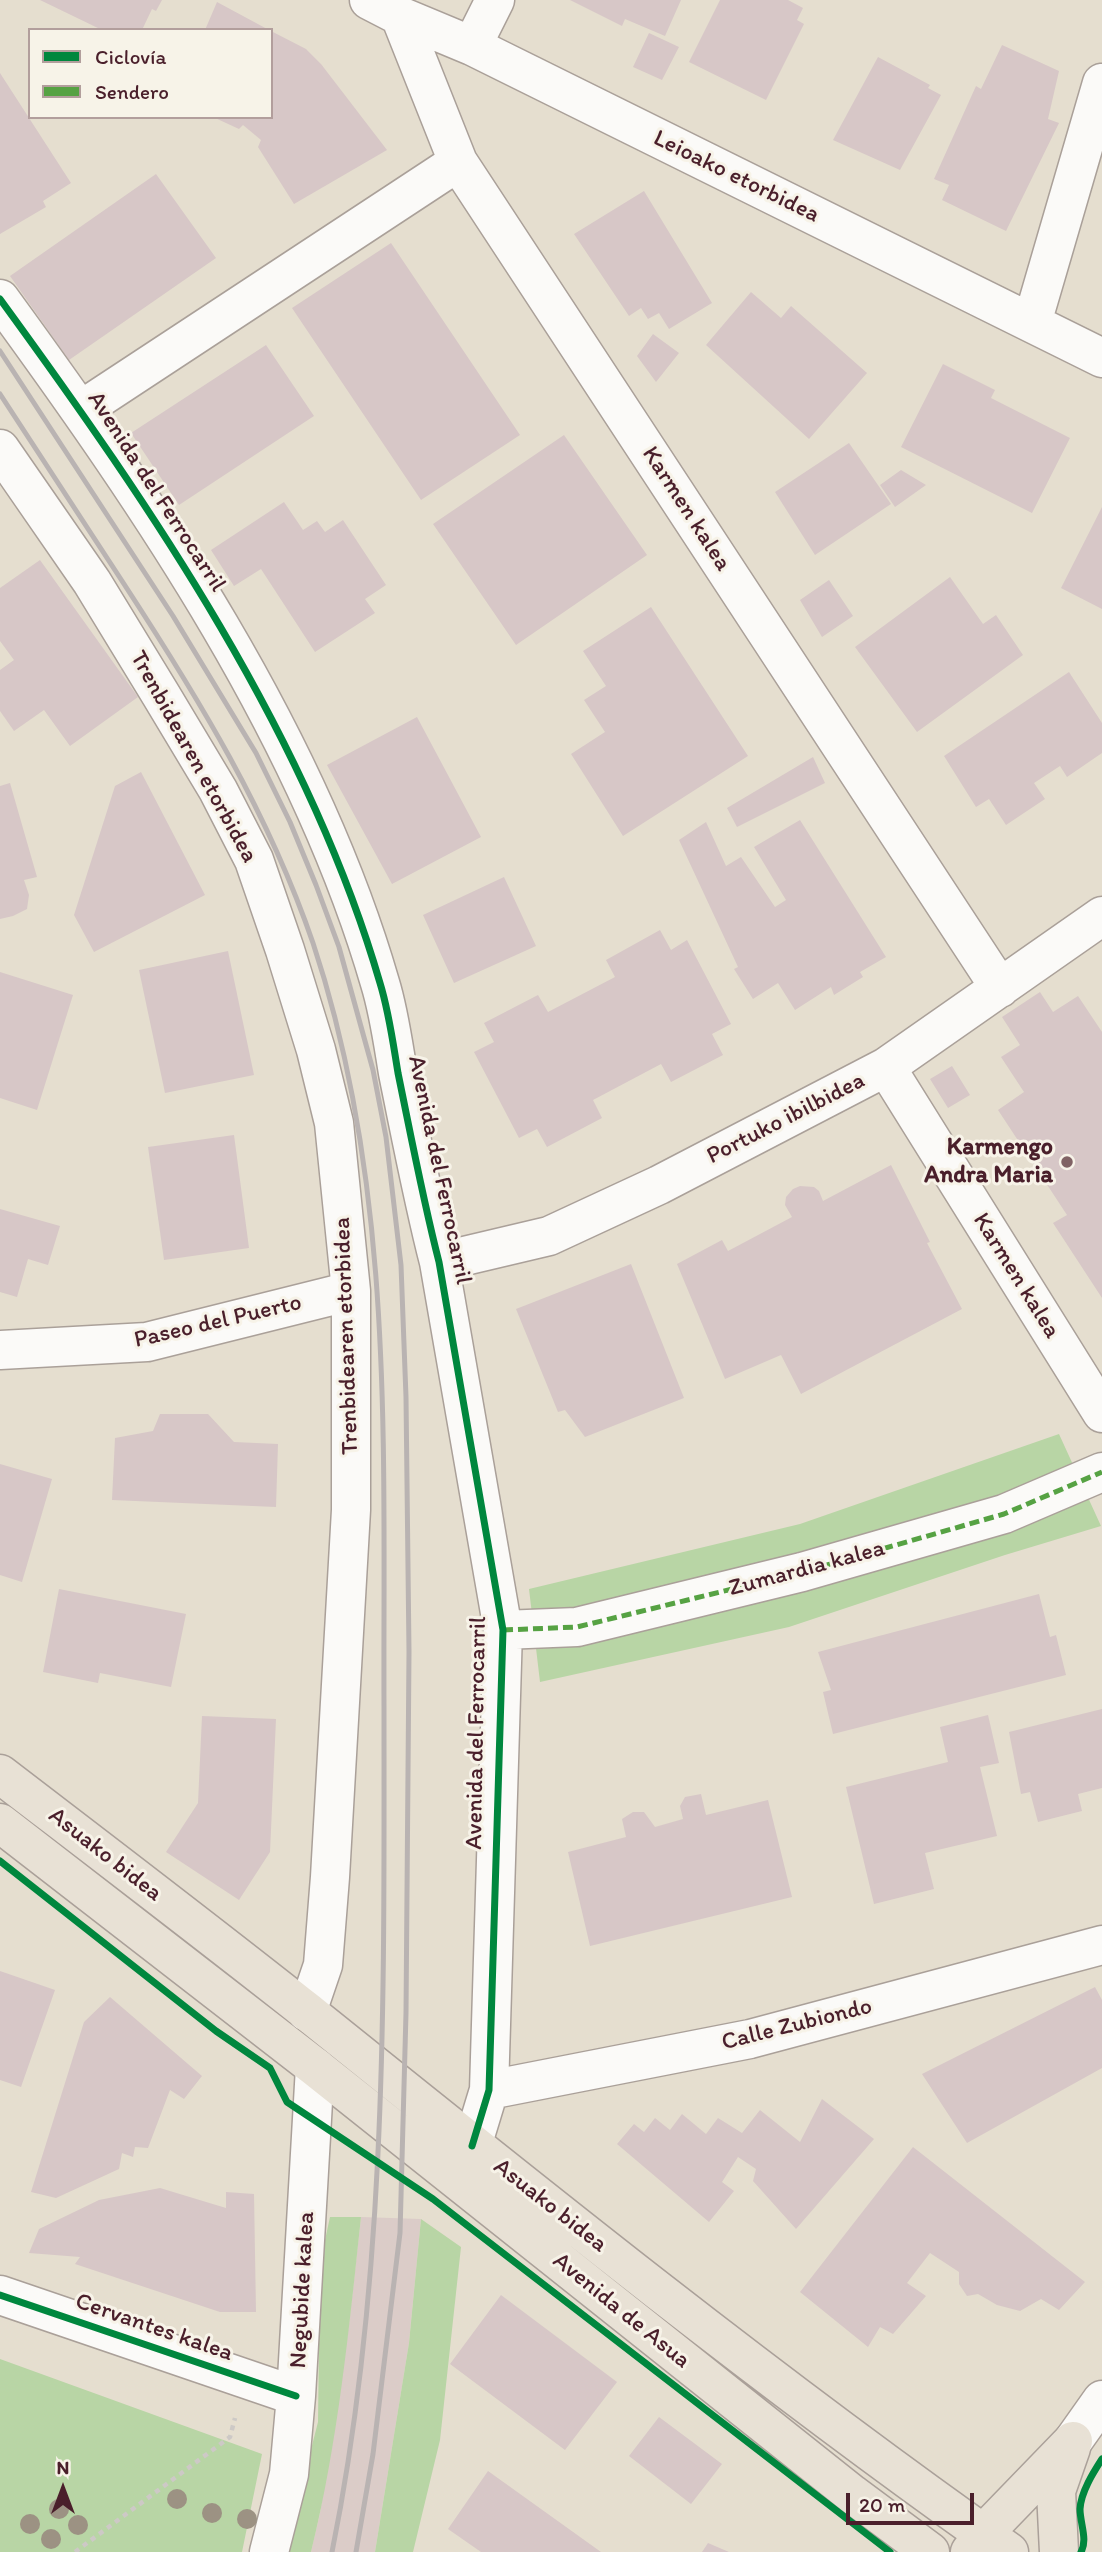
<!DOCTYPE html>
<html>
<head>
<meta charset="utf-8">
<style>
	body { margin:0 }
	#map { position:relative; width:1102px; height:2552px; overflow:hidden; background:#e5decf; font-family:Itim,sans-serif }
	canvas { display:block }
	.legend { position:absolute; left:28px; top:28px; width:245px; height:91px; box-sizing:border-box; background:#f7f3e8; border:2px solid #b29e9c; margin:0; padding:9px 12px; list-style:none; font-size:21px; color:#4a1f2b }
	.legend li { display:flex; align-items:center; gap:14px; height:35px }
	.legend b { width:35px; border:2px solid #b29e9c }
	.north { position:absolute; left:28px; top:2454px; width:70px; height:70px; -webkit-text-stroke:5px #f7f3e8; paint-order:stroke; rotate:0deg; font-size:19px; font-weight:700; line-height:28px; text-align:center; color:#4a1f2b }
	.north::after { content:''; display:block; margin:auto; width:24px; height:32px; background:#4a1f2b; clip-path:polygon(50% 0,100% 100%,50% 72%,0 100%) }
	.scale { position:absolute; left:846px; top:2493px; width:128px; height:32px; box-sizing:border-box; border:4px solid #4a1f2b; border-top:0; padding-left:9px; font-size:21px; line-height:24px; white-space:nowrap; color:#4a1f2b; -webkit-text-stroke:5px #f7f3e8; paint-order:stroke }
</style>
</head>
<body>
<div id="map">
<canvas width="1102" height="2552"></canvas>
<ul class="legend">
<li><b style="height:9px;background:#00873e"></b>Ciclovía</li>
<li><b style="height:9px;background:#56a243"></b>Sendero</li>
</ul>
<div class="north">N</div>
<div class="scale">20 m</div>
</div>
<script>
const g = document.querySelector('canvas').getContext('2d');
g.lineJoin = 'round';
function fill(path, color) { g.fillStyle = color; g.fill(path, 'evenodd'); }
function strokePath(path, color, width, dash) { g.strokeStyle = color; g.lineWidth = width; g.lineCap = dash ? 'butt' : 'round'; g.setLineDash(dash || []); g.stroke(path); }
function write(font, color, halo, rows, align = 'center') {
  g.font = font + ' Itim,sans-serif'; g.lineWidth = 6; g.setLineDash([]); g.textBaseline = 'middle'; g.strokeStyle = halo; g.fillStyle = color; for (const [text, x, y, turn = 0] of rows) {
    g.save(); g.translate(x, y); g.rotate((+turn || 0) * Math.PI / 180); g.textAlign = isNaN(turn) ? turn : align; if (halo) g.strokeText(text, 0, 0); g.fillText(text, 0, 0); g.restore();
  }
}
fill(new Path2D(`
	M361,2217L421,2219L409,2343L375,2552H311L320,2513L349,2324Z`), '#dbccc8');
fill(new Path2D(`
	M1059,1434L1101,1526L1005,1555L789,1627L540,1682L529,1589L800,1524Z
	M330,2217H361C349,2329 338,2443 311,2552H285L318,2422L320,2263Z
	M421,2219L461,2247L440,2440L413,2552H375L409,2343Z
	M0,2359L262,2454L242,2552H0Z`), '#b8d5a5');
fill(new Path2D(`
	M40,0H162L156,11L152,9L142,30H102Z
	M570,0H681L665,36L625,19L622,26Z
	M720,0H788L803,8L797,20L804,24L766,100L689,62Z
	M217,2L269,30H205Z
	M271,31L306,49L321,64L387,150L294,204L258,147L261,140L243,125L239,129L213,117H271Z
	M649,33L679,47L662,80L633,67Z
	M1002,45L1059,71L1048,119L1059,123L1006,231L942,200L949,185L934,179L976,86L981,89Z
	M878,57L930,85L928,88L941,95L900,170L833,140Z
	M0,73L71,183L43,201L46,207L0,234Z
	M156,174L216,258L69,360L10,276Z
	M644,191L712,303L669,329L659,313L648,319L641,308L629,316L574,234Z
	M391,243L520,435L421,500L292,308Z
	M751,292L781,318L791,306L867,373L809,439L706,345Z
	M653,334L679,353L656,382L637,356Z
	M266,345L314,416L179,505L131,433Z
	M943,364L995,390L991,398L1070,438L1032,513L901,447Z
	M564,435L647,555L516,645L433,524Z
	M849,443L891,504L815,555L775,492Z
	M901,470L926,485L895,507L880,485Z
	M284,502L303,530L317,521L325,532L343,520L386,585L365,599L375,613L315,652L261,569L234,586L211,550Z
	M1102,507V609L1061,588Z
	M40,560L138,697L70,746L44,710L14,731L0,711V670L14,660L0,641V588Z
	M950,577L983,624L996,615L1023,655L917,732L855,647Z
	M829,580L853,616L822,637L800,600Z
	M651,607L748,756L623,836L571,754L605,732L584,700L606,686L583,651Z
	M1069,672L1102,723V753L1067,777L1060,766L1034,783L1045,799L1006,825L989,799L976,807L944,756Z
	M417,717L481,837L392,884L327,765Z
	M813,757L825,783L737,827L727,808Z
	M141,772L205,895L94,952L74,915L115,786Z
	M10,783L37,877L24,880L29,895L27,909L13,916L0,919V786Z
	M800,820L886,957L860,972L863,977L834,995L831,987L795,1010L778,983L753,999L734,969L738,967L679,840L706,822L726,866L741,857L775,907L786,900L754,847Z
	M504,877L536,946L454,983L423,915Z
	M660,930L671,950L687,940L731,1024L712,1034L723,1055L671,1082L661,1064L593,1100L602,1118L547,1147L537,1129L519,1138L474,1052L494,1042L484,1023L538,995L548,1012L615,977L606,960Z
	M228,951L254,1075L165,1093L139,970Z
	M0,972L73,995L37,1110L0,1098Z
	M1040,992L1053,1012L1078,996L1102,1032V1298L1053,1223L1067,1215L998,1110L1024,1092L1001,1057L1020,1045L1002,1017Z
	M952,1066L970,1095L948,1108L930,1079Z
	M234,1135L249,1248L164,1260L148,1147Z
	M891,1165L930,1242L927,1243L962,1309L801,1394L781,1355L725,1379L677,1264L722,1240L728,1251L792,1217L785,1205L786,1197L793,1189L800,1186L814,1187L819,1191L823,1201Z
	M0,1209L60,1226L48,1265L28,1259L17,1297L0,1292Z
	M631,1264L684,1398L585,1437L565,1410L558,1412L516,1309Z
	M160,1414H208L234,1442L278,1444L276,1507L112,1500L115,1438L153,1431Z
	M0,1464L52,1479L22,1582L0,1575Z
	M59,1589L186,1614L171,1687L100,1673L98,1683L43,1672Z
	M1039,1594L1050,1637L1056,1635L1066,1675L833,1734L823,1692L831,1690L818,1652Z
	M1102,1709V1788L1078,1794L1082,1811L1038,1822L1030,1792L1021,1794L1009,1732Z
	M988,1715L999,1763L980,1767L997,1836L925,1853L934,1889L874,1904L846,1787L948,1762L940,1727Z
	M202,1716L276,1719L270,1852L239,1900L166,1852L198,1803Z
	M701,1794L706,1815L768,1800L792,1897L590,1946L568,1852L626,1837L622,1819L633,1812H644L655,1827L683,1819L680,1806L685,1797Z
	M0,1971L55,1990L21,2087L0,2080Z
	M1095,1987L1102,2000V2068L967,2143L922,2074Z
	M110,1997L202,2076L184,2099L170,2090L148,2148L135,2147L133,2157L122,2153L119,2169L56,2198L31,2192L84,2022Z
	M822,2099L874,2139L796,2229L753,2181L756,2169L738,2157L722,2182L734,2191L709,2222L617,2144L634,2124L644,2132L655,2118L670,2130L682,2114L706,2134L718,2118L742,2133L760,2110L800,2142Z
	M913,2147L1085,2282L1059,2310L1041,2299L1020,2311L997,2305L978,2294L967,2296L959,2284V2272L930,2253L907,2283L926,2296L893,2334L880,2327L868,2347L800,2292Z
	M160,2188L226,2208V2192L254,2194L256,2312H220L75,2264L80,2257L29,2253L39,2229L99,2200Z
	M501,2295L617,2382L565,2450L450,2364Z
	M659,2417L722,2464L691,2504L629,2456Z
	M488,2471L601,2552H481L448,2529Z
	M708,2543L729,2552H702Z`), '#d7c7c7');
const minor = new Path2D(`
	M369,0L400,16L472,46L1102,358
	M400,16L458,162L1000,988
	M472,46L495,0
	M0,299C151,506 308,735 380,983C389,1012 393,1043 398,1073C411,1136 423,1200 439,1262L503,1630L489,2090L472,2146
	M1032,323L1102,83
	M81,410L458,162
	M0,449L92,582L161,695L218,790L254,860L285,950L316,1050L334,1123L351,1291V1510L330,1877L323,1965L307,2012
	M886,1067L1102,1413
	M439,1262L549,1236L659,1185L886,1067L1102,916
	M0,1350L147,1342L351,1291
	M503,1630L577,1627L802,1572L1004,1514L1102,1472
	M489,2090L750,2039L1102,1945
	M0,2295L296,2396
	M1073,2441L1102,2400
	M269,2552L289,2474L296,2396L315,2067`);
const major = new Path2D(`
	M0,1774C103,1853 207,1932 309,2013C538,2197 768,2382 1009,2552
	M0,1823L315,2067L852,2494L930,2552
	M970,2552L983,2534L1073,2441
	M1059,2552L1056,2491L1071,2448`);
strokePath(minor, '#aaa099', 41);
strokePath(major, '#aaa099', 41);
strokePath(new Path2D(`
	M75,2552L230,2437L235,2418`), '#cdc9c6', 4.5, [5, 5]);
strokePath(minor, '#fbfaf8', 38);
strokePath(major, '#e8e1d5', 38);
strokePath(new Path2D(`
	M0,351L173,616L256,753L290,822L316,885L339,947L373,1070L386,1137L401,1265L406,1397L409,1652L406,2013L400,2233L373,2454L356,2552
	M0,394C41,457 82,520 124,584C199,699 268,812 313,943C395,1189 383,1450 384,1706C384,1988 388,2274 332,2552`), '#b9b3b2', 5);
strokePath(new Path2D(`
	M503,1630L577,1627L802,1572L1004,1514L1102,1472`), '#56a243', 5, [10, 5]);
strokePath(new Path2D(`
	M0,299C151,506 308,735 380,983C389,1012 393,1043 398,1073C411,1136 423,1200 439,1262L503,1630L489,2090L472,2146
	M0,1861L216,2031L270,2068L287,2102L433,2199L890,2552
	M0,2295L296,2396
	M1081,2552C1088,2540 1080,2523 1080,2509C1081,2492 1093,2473 1102,2459`), '#00873e', 7);
g.fillStyle = '#9c9283';
for (const [x, y] of [
	[177,2499],
	[59,2509],
	[212,2513],
	[247,2519],
	[30,2524],
	[78,2525],
	[51,2539]
]) { g.beginPath(); g.arc(x, y, 10, 0, 2 * Math.PI); g.fill(); }
for (const [x, y, r, color] of [
	[1067,1162,7,"#806264"]
]) { const dot = new Path2D(); dot.arc(x, y, r, 0, 2 * Math.PI); g.fillStyle = color; g.fill(dot); strokePath(dot, '#f7f3e8', 2.5); }
write('24px', '#4a1f2b', '#f7f3e8', [
	["Leioako etorbidea",736,177,26],
	["Avenida del Ferrocarril",156,492,57],
	["Karmen kalea",686,509,57],
	["Trenbidearen etorbidea",193,757,61],
	["Portuko ibilbidea",786,1119,-27],
	["Avenida del Ferrocarril",439,1170,78],
	["Karmen kalea",1016,1276,58],
	["Paseo del Puerto",218,1322,-13],
	["Trenbidearen etorbidea",347,1336,-92],
	["Zumardia kalea",807,1569,-15],
	["Avenida del Ferrocarril",477,1733,-89],
	["Asuako bidea",105,1855,38],
	["Calle Zubiondo",797,2025,-14],
	["Asuako bidea",550,2206,38],
	["Negubide kalea",303,2290,-87],
	["Avenida de Asua",621,2311,39],
	["Cervantes kalea",154,2328,19]
]);
write('bold 24px', '#4a1f2b', '#f7f3e8', [
	["Karmengo",1053,1148],
	["Andra Maria",1053,1176]
], 'right');
</script>
</body>
</html>
